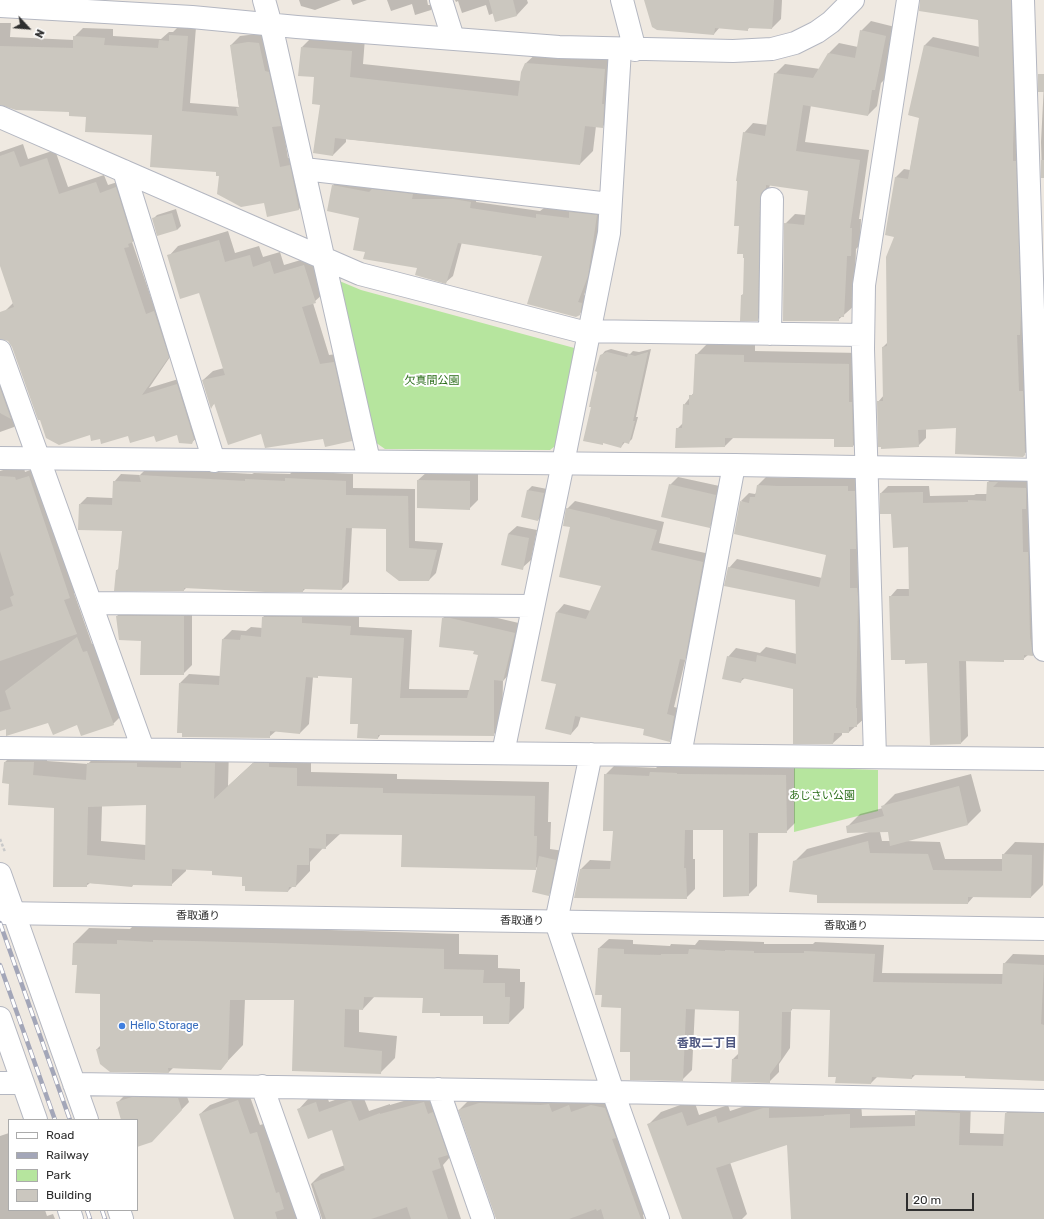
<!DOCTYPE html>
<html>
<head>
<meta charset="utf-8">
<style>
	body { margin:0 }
	#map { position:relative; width:1044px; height:1219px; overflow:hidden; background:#efe9e1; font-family:Rubik,sans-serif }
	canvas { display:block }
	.legend { position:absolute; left:8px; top:1119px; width:130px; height:92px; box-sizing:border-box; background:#fff; border:1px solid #ababab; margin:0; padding:5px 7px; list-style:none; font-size:12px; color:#2e2e2e }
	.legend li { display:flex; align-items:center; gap:8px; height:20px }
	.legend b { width:20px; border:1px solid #ababab }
	.north { position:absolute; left:8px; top:8px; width:40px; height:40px; -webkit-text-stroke:3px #fff; paint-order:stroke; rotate:116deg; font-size:11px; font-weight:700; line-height:16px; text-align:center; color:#2e2e2e }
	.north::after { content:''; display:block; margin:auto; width:14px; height:18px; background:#2e2e2e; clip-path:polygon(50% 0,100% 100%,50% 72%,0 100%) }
	.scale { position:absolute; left:906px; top:1193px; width:68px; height:18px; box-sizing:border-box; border:2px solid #2e2e2e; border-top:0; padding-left:5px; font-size:12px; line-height:14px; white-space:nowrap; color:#2e2e2e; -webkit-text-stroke:3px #fff; paint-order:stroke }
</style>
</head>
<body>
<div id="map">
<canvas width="1044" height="1219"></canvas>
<ul class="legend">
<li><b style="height:5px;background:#fff"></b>Road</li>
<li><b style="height:5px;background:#a3a6b8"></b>Railway</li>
<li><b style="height:11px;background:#b6e59e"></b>Park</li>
<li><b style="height:11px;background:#cbc7bf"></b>Building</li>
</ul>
<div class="north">N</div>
<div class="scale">20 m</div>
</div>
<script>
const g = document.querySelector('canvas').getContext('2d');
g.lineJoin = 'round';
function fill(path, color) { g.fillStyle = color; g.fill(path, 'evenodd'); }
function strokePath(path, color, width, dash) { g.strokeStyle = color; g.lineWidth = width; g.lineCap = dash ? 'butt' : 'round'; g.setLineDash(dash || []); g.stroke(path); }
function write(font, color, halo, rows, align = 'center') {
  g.font = font + ' Rubik,"Noto Sans JP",sans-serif'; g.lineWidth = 4; g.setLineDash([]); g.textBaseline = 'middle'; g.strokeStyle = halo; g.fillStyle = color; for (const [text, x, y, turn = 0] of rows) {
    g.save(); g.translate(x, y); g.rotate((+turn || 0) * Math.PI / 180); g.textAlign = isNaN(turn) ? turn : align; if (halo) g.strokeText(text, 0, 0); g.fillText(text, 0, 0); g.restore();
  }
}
fill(new Path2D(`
	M337,280L361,290L578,349L559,443L550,450L385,449L375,442Z
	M794,767L878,770V811L794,832Z`), '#b6e59e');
fill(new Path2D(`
	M299,0H341L315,10L301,6Z
	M351,0H367L353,5Z
	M387,0H427L428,5H431L429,0H441L431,10L415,15L412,4L391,11Z
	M455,0H527L528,3L517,15L494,13L489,15L486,5L462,13L458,1L456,2Z
	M645,0H782L781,19L772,28L750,27L747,30L720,27L714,34Z
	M924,0H1018L1033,446L1022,456L957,427L926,429V438L918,446L878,402L884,395L883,347L888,342L896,236V177L904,169L910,170L920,117L909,115L925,45L933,37L980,47L979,20Z
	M871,21L895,27L884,80L881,83L877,106L868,115L811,105L805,142L869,150L859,219H861L860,245L856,249L854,306L838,320L785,224L795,214L806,215L809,190L770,185L769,188L767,310L757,320L742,295L744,293L746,257L744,133L753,123L768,125L775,74L785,64L820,69L829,53L839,43L858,47L861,31Z
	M0,23H11L10,37L74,40V37L83,28L113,29V36L161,39L169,32H173L179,26L196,27L190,103L239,107L231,45L240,36L257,34H268L288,158L298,156L308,200L299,209L265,202L220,175L217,171L154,134L0,90Z
	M315,34L365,38L363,64L521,81L526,63L540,50L618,56L616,113L602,127L596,126L593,151L580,164L346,139V142L333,155L316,76L302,47Z
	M1044,84V177H1042L1041,142Z
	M23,144L28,159L55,150L68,187L104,175L108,185L124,180L141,233L132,242L154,306L176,348L149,388L185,377L200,435L191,443L178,434L129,435L101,437L90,434L6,310L13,303L0,263V152Z
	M339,179L477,196L476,202L540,211L544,208L571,211L577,206L603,209L594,268L584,295L588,297L586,308L579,314L543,256L462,242L453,276L446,282L418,267L366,251L360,217L333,185Z
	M176,209L181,226L177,230L153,219L157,215Z
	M228,231L235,253L259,246L263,257L280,252L284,265L314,256L325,292L313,303L329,355L344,353L361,430L351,440L261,433L215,403L211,407L203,380L213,371L224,368L200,292L169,256L178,246Z
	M708,343L755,344V351L860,353L864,435L853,446L835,438L734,437L725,446L677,429L683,423L684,405L695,391L696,355Z
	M611,349L630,354L633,351L639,352L651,349L636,417H638L632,439L628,443L625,442L621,447L604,442L602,444L593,407L601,356L605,351Z
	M0,371L23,418L14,427L0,432Z
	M38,467L78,588L74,593L92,644L96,643L122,715L113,724L48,722L0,730V471L10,468H24L25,472Z
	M147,468L252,474L254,473L290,474L293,471L353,474V488L415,489V541L443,543L436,573L429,580L387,528L352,527L349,582L342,589L306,588L303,591L187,587L184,590L117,570L120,567L123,530L80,504L87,497L113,498L114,482L121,474L140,475Z
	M427,472L478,473V500L469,509L418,480Z
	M995,475L998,480L1033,481L1040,648L1033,655H1028L1023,659H1005L1003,661L966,660L968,736L961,743L928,662L906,659L890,597L897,589H910L909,546L881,493L888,486H929L930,496L974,495L976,494H987L988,482Z
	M678,477L724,487L718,519L709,527L670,485Z
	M766,477L786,478H856L858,580H865V718L849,732H842V735L833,743H794V688L745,678L740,682L728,657L736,648L760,653L766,647L797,654L796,599L729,568L737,559L822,578L827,555L741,501L749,493L755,494L757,492L758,485Z
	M532,486L547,489L542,516L538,520L522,517L528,490Z
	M575,501L664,522L659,543L710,554L692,651L686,657L674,707L682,709L677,733L669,741L646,729L581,716L578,726L571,734L557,683V612L564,604L591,611L603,585L571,526L567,509Z
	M517,526L537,530L531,560L522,568L508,534Z
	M125,608H192V665L183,674L142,640L117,616Z
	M272,608L310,615L359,617V627L412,630L409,689L470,690L479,654L443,618L452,609H459L523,624L512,671L503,681L502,726L493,735L381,734L378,738L359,724L353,677L319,675L317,677H313L309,724L300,733L276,731L269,737L180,683L189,674L221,676L223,639L232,630L246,631L251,627L263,628V617Z
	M19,748H48L47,761L88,764L102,749H229L228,786L268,749L311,754V772L397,774V779L549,782L548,822H551L550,849L564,851L557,886L548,895L539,865L535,869L403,834H340L325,848H323L310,862V871L296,886H293L288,891L243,876L213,870L186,869V871L171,885L134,884L132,886L90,883L86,886L55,807L10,783L5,762ZM147,804L146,845L101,841L102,806Z
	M660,764L795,766V823L786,832H758L757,886L748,895L724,829H693V859H695V889L686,898L581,869L590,860L612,861L614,830L605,775L614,766L656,768Z
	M971,774L981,811L968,824L905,841L940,842L945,859H1003V855L1015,842L1044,843L1043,885L1031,897L974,896L968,903L818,894L794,862L807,849L869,832L847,827L860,814L883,808L882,807L895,794ZM880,832H889L890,841H882Z
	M169,925L459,934V954L498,955V968L520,969V982H525L524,1008L509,1023L484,1015L441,1012L424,997L375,996L363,1009H359V1032L397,1036L395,1058L380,1073L293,1070L295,999H245L243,1045L220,1069L173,1068L169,1072L110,1071L97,1049L101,1045V994L78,964L74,943L89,928L130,929L133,926L167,927Z
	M609,939L633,940V944L670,946L671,944L695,945L699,940L764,942V944H813L815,942L884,945L882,973L1003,974L1004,964L1013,954L1044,955V1080L966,1075L916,1074L912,1078L878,1076L871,1083L831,1009L793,1008L791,1011L790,1048L779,1064V1072L769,1082L733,1059L739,1053L740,1010L695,1008L692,1070L682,1080L631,1051L622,1007L603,994L599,948Z
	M185,1091L189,1102L159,1133L137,1146V1120H122L117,1103L125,1095Z
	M248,1091L260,1125L267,1123L311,1219H235L200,1114L210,1105Z
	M361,1091L369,1111L390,1104V1105L434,1092L450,1157L443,1165L461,1219H322L311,1184L321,1174L345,1165L333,1129L299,1109L308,1099L326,1093L329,1102Z
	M559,1094L561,1102L579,1096L615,1098L650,1208L643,1215L644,1219H497L459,1110L469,1100Z
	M775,1096L861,1102L862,1116L916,1115V1112L928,1099L971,1101L970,1133L1005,1134L1006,1113L1018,1101H1044V1219H792L788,1143L730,1162L747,1214L742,1219H683L649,1124L661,1112L694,1100L699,1115L728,1105L730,1111Z
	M9,1133V1210H45L47,1216L53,1214L55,1219H0V1136Z`), '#0003');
fill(new Path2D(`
	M489,0H513L517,16L495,22Z
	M644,0H774L772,29L748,28V31L715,28L714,35L657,30L652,27Z
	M920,0H1011L1014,116L1013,144V161H1016L1021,312L1020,335H1017L1019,391H1023L1025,455L1023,457L955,454L956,428L918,430L919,447L881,449V447H878L877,401H883L882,347L887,346L886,257L894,237L885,235L895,177L908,179L919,118L908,115L924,45L979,57L978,20L919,11Z
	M860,30L886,36L875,90H872L868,116L803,105L796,151L860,160L850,228H852L851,256H847L844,317H839V321H783L784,223L804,225L808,191L766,185V188L761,193L760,199L758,321H740L741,295H743L744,258H743V254H737L739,226H734L737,181H736L743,132L765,136L774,73L813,78L828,53L855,58Z
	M169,35L188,36L182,111L238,116L236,108L239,107L230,45L248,42L259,43L265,71L269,72L281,126L272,127L280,167L290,165L299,210L267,217L264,203L241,207L217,194L219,176H216V172L150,167L152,135L85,132L86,117L69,116V112L16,110L0,105V46L73,48V36L105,38L104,45L158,48L159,40L169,41Z
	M301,47L352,51L350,77L518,96L521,72L525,63L605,69L602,104H604L603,128L585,126L580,165L335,138L333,156L313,153L320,105L312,104L314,77L298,76Z
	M1038,74H1044V92H1038Z
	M14,151L20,167L47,158L59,194L96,182L100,193L116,187L133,242L128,244L129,247L124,248L146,314L154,311L169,357L142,395L177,384L194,439L192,444L179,443L177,435L156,442L154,436L130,443L128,436L101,444L100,439L91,441L90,435L59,445L46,438L40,420H38L12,347L8,341L0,339V312L14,307L0,266V156Z
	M1041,160H1044V178H1041Z
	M332,185L369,192L372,189L413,194L412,199H453L471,202L470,208L536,218V214L569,218V212L597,215L588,276L578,302L582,303L580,315L576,317L527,304L542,256L458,243L446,284L415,275L417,268L363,259L365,252L353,250L359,218L327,211Z
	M172,213L177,230L157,236L152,218Z
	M219,240L225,262L250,255L253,267L270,261L274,274L304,265L316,303L302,307L320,364L334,362L352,441L325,447L323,439L265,448L261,434L228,445L214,403L211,409L202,380L225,375L199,293L180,299L167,255Z
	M607,352L627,357L628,354L635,356L648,352L633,421H635L629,444L623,442L621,448L603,443V445L583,441L591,407H589L597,372L595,371L600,355Z
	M695,354L744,355V362L849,364V402H852L853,447H834V439L725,438V447L675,448L676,428H682L683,404L689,405V395H693Z
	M0,388L11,419L0,413Z
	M139,475L245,481V479L285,481V478L346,481V495L408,496L409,548L437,550L429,581H399L386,571V529L346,528L342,590L303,589V592H265L184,588V591H114L116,570H118L122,531L78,530L79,504L112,505L113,481L141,482Z
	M0,476L15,477L16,480L29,476L70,598L64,600L77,634L0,661V611L13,606L10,597L14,595L0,551Z
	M417,480L470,481V510L417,508Z
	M987,482H998L993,487L1026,488V509H1022L1023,552H1028L1030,637L1033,656L1024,655V660H1004V662L959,661L961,744L930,745L927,663L905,664V660H891L889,596H909L908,547L893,548L891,514H880V493L923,492V503L968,502V500L986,501Z
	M669,484L716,495L710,528L661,517Z
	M757,485L777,486H848V491H855L856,549H850V588H857L858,597L856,708H857V727H849V733H834L833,744H793V689L742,678L741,683L722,679L727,656L756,662L757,655L796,664L795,600L724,586L728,567L819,587L826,555L734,534L740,501L749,503L750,497H755Z
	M527,490L544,493L538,521L521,517Z
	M566,508L610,518V519L657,530L651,550L703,562L685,660L680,659L667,714L674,716L670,742L643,735L644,729L575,716L571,735L545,729L556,684L541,681L556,612L586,619L601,586L559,577L570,527L563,526Z
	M508,534L529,538L523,570L501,565Z
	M116,616H184V675H140L141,641L119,640Z
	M262,617H302V623L351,626L350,635L404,638L400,698H467L478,655L473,654L474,651L439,647L442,618H450L515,633L503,681L494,680V736L378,735V739L357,738L358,724H350L352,678L318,676V678L306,677L300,734L270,731V738L182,737V733H177L179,683L219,685L222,639L240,640L241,635L261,637Z
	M77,637L83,652L87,651L114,725L81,736L77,725L53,735L48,723L6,736V729L0,731V712L11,709L5,691Z
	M4,762H34L33,775L86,780L87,763H137V767L181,768V762L215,763L214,799L253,763H269V767L297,768V786L383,788V793L535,796L534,836H537L536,870L401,867L402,835L326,834V849L309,848V865H297L296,887H289L288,892L245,891V886H242V877L212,875V871L172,869V886L133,885L132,887L87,883V887H53L54,808L8,805L9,784L2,783ZM146,805L145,860L87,855L88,807Z
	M650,772L677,773V774L786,775L787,833H749V896L723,897V830H685L684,868H686L687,899L574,898L580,869H610L613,831H603L604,774L649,776Z
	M959,786L968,825L890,846L888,832L847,833L846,826L884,816L881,806Z
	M868,841L870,853L928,854L933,870L1002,871V854L1032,855L1031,898L968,897V904L817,903V895L789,892L793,861Z
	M539,856L556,860L549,896L532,892Z
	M117,940L153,942V940L271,943L444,949V969L484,970L483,983H505V997H510L509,1024H483V1016H440V1013H422L423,998L364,997L363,1010L345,1009L344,1047L382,1051L381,1074L292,1071L294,1000H230L228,1061L221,1070L168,1068L169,1073L110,1072L100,1064L96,1049H100V994L75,993L77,965H72L73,943L117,944Z
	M598,948L624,949V954L661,955V954H688L689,949L725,951V950L754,951V953H804V951L875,954L873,982L1002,984L1003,963L1044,965L1041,1024L1044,1025V1081L965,1078V1076L912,1075V1079L872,1077L871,1084L835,1083L836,1077H828L830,1010L791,1009V1012H782L781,1059L770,1074V1083L731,1082L732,1059H738L739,1011L686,1009L683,1081L630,1080V1052H620L621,1008L601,1007L602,995H595Z
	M132,1097L178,1098L182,1110L152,1142L137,1147V1120H121L116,1102Z
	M238,1100L250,1134L257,1132L276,1193L279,1192L284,1209L275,1212L277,1219H234L199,1114Z
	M349,1101H351L359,1121L380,1113V1114L424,1102L428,1114L433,1112L448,1155L438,1158L441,1168L432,1171L448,1219H411L407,1207L371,1219H326L313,1183L345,1170L332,1130L308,1139L297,1109L316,1102L319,1112Z
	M479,1103L541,1105L549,1104L552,1112L569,1105L571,1112L591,1105L605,1108L616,1138L612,1139L641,1219H604L601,1209L597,1211L596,1209L569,1219H496L458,1110Z
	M763,1108H769V1118L824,1116V1115L850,1114V1128L915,1126V1111L960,1113L959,1145L1003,1146L1005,1113H1044V1219H791L787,1145L716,1168L733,1219H682L647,1124L682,1112L687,1126L716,1116L718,1123Z`), '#cbc7bf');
const minor = new Path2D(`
	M441,0L453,38
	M1023,0L1044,650
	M271,25L369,461
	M0,117L360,274L579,331L863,335
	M304,169L610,204
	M124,171L214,461
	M770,334L772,199
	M0,351L143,749
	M91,603L533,606
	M0,748L1044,759
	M503,753L563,463L609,233L620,49
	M591,754L556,922L613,1092L658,1219
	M680,755L734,465
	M875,757L863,349L864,285L908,0
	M0,874L87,1120
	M0,1018L36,1120
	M0,1083H23
	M74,1084L613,1092L1044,1101
	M262,1086L309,1219
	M438,1089L483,1219
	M69,1210L72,1219
	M119,1210L122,1219`);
const tertiary = new Path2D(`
	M264,0L271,25
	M622,0L635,50
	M0,6L192,17L297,27L559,47L733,51L772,49L795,43L817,32L831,22L853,0
	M0,458L734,465L1044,470
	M0,913L1044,929`);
strokePath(minor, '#b4b7c1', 24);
strokePath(tertiary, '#b4b7c1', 24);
strokePath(new Path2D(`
	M0,839L5,852`), '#c9c9c9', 2.5, [3, 2]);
strokePath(minor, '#fff', 22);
strokePath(tertiary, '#fff', 22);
const rail = new Path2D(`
	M0,923L70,1120
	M0,965L55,1120
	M87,1210L90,1219
	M102,1210L105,1219`);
strokePath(rail, '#a3a6b8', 4.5);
strokePath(rail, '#fff', 3, [9]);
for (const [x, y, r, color] of [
	[122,1026,4,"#3f7fe0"]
]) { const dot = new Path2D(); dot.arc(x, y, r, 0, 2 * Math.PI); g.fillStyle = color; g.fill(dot); strokePath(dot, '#fff', 1.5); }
write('11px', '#2c6e1b', '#fff', [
	["欠真間公園",432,381],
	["あじさい公園",822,796]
]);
write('11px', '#2e2e2e', '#fff', [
	["香取通り",198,916,1],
	["香取通り",522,921,1],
	["香取通り",846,926,1]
]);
write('11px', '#366cbe', '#fff', [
	["Hello Storage",130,1026]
], 'left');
write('bold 12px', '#4d5680', '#fff', [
	["香取二丁目",707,1044]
]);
</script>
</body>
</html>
